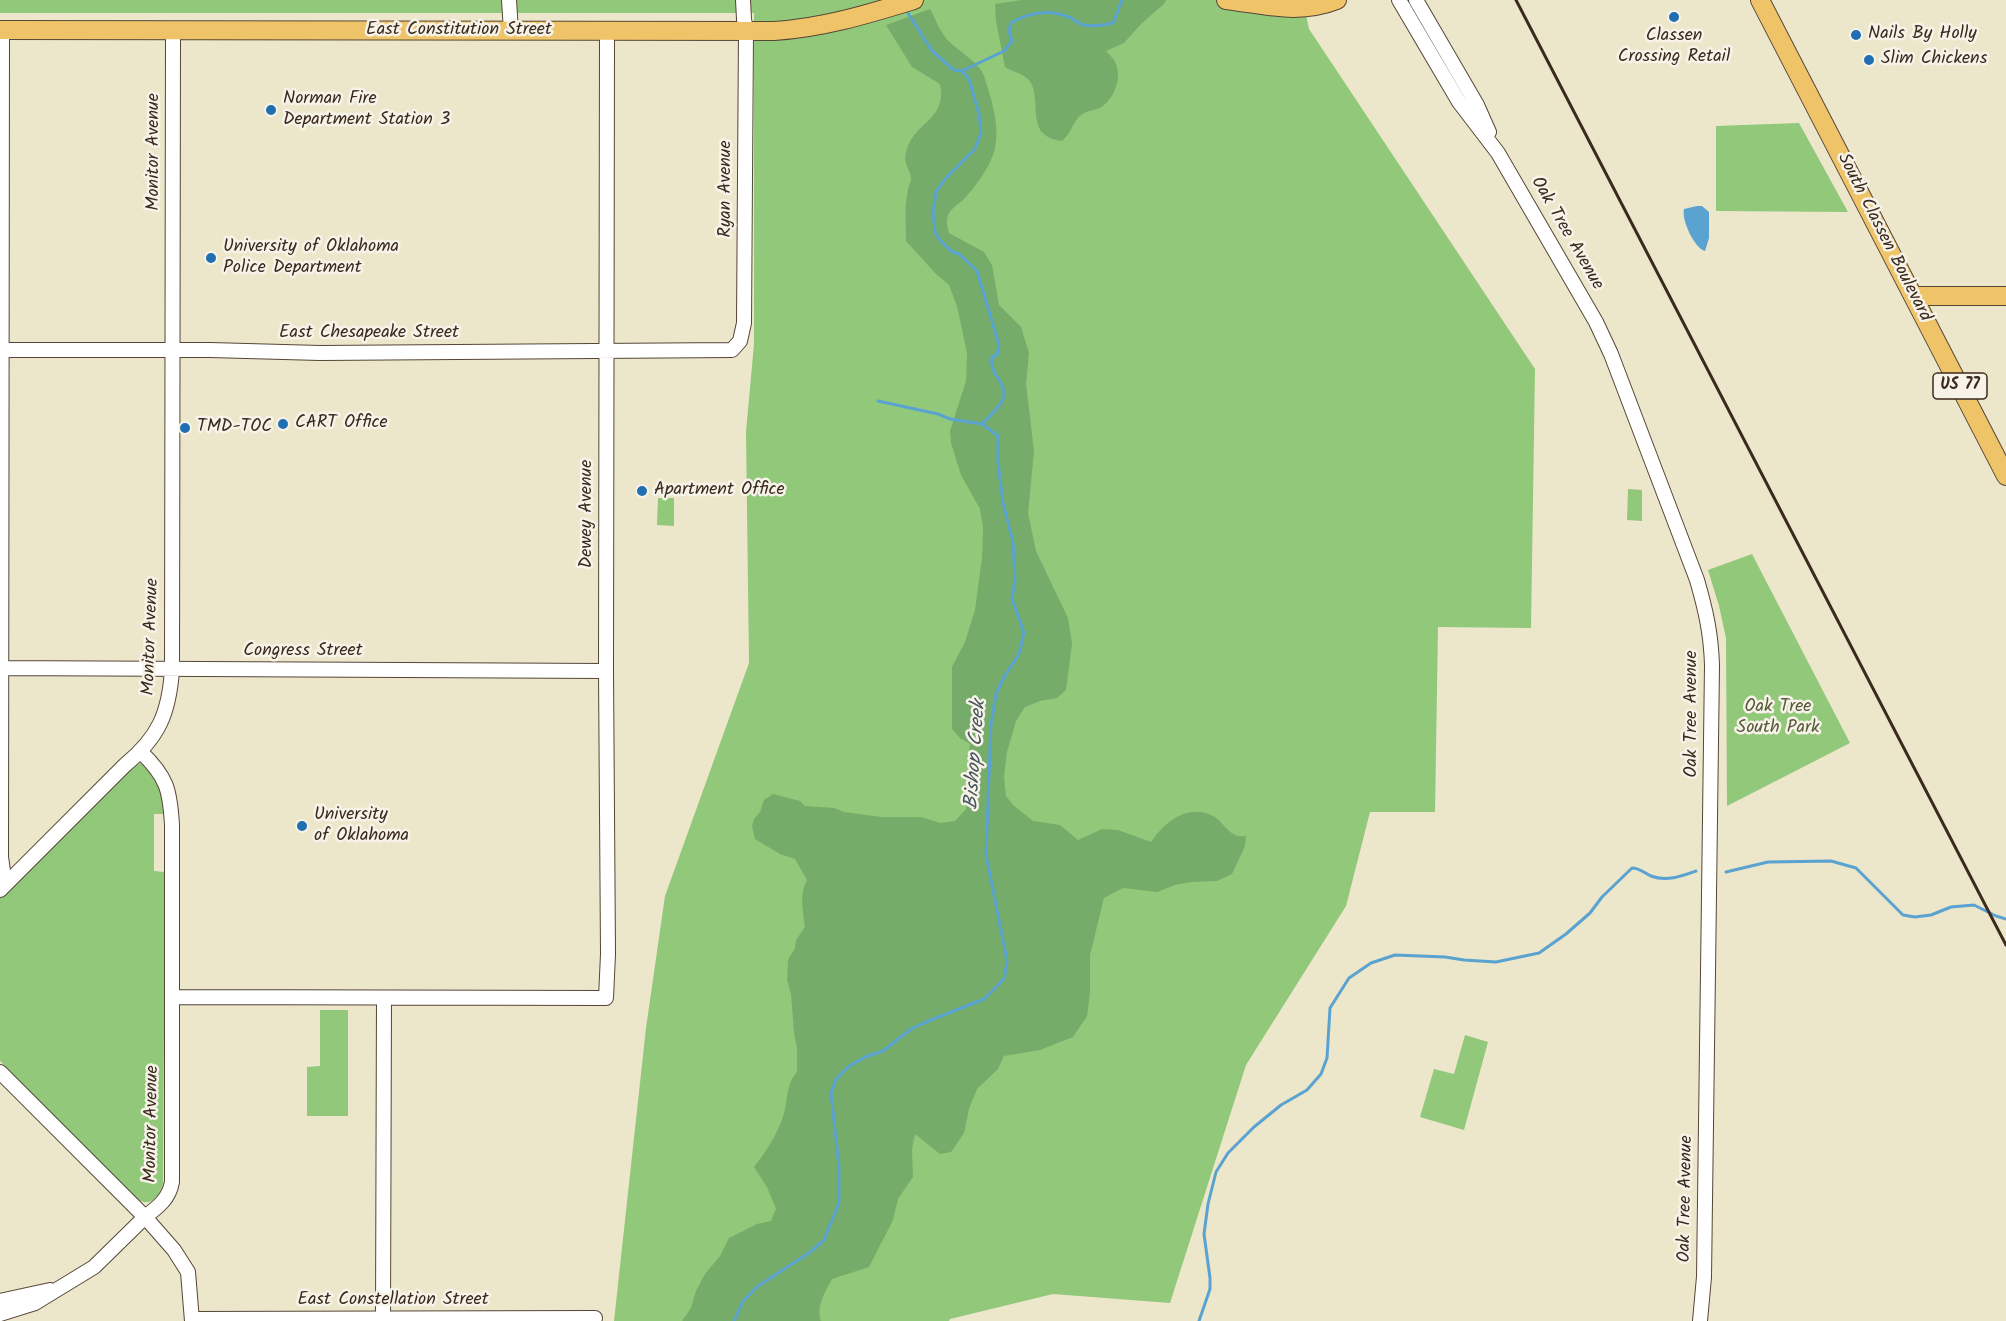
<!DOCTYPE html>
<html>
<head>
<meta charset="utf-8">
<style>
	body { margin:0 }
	canvas { display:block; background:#ece6cb }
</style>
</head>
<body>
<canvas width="2006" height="1321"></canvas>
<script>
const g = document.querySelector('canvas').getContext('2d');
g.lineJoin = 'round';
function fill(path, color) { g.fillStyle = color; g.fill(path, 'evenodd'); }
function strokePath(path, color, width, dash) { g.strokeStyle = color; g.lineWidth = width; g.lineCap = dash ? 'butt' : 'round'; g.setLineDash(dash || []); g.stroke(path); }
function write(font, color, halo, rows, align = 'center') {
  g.font = font + ' Kalam,sans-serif'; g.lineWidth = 5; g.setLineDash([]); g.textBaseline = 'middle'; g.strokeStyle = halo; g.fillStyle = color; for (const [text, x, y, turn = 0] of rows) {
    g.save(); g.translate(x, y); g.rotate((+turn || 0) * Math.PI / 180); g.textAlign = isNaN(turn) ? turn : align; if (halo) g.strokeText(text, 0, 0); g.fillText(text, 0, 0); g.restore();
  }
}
fill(new Path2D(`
	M0,0H1303L1309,29L1535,369L1531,628L1438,627L1435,812H1370L1346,906L1246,1065L1170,1303L1053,1294L950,1319L949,1321H614L646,1028L665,896L749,663L746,432L754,344V13H0Z
	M1799,123L1848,212L1716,211V126Z
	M1628,489L1642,490V521L1627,520Z
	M658,498H674V526L657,525Z
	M1752,554L1850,743L1727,806L1726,638L1719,606L1708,570Z
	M140,763C161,768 163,796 167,814H154V871L165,872L163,1184C159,1197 149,1209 136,1198L0,1061V897L130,768Z
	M320,1010H348V1116H307V1067L320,1066Z
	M1465,1035L1488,1042L1464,1130L1420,1117L1434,1069L1454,1074Z`), '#92c87a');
fill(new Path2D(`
	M1022,0H1166L1164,4L1141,24L1124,43L1106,51C1109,54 1113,58 1115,62C1123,77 1114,100 1100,108C1092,111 1083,111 1078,118C1071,126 1072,132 1062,141C1026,136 1041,109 1032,85C1028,74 1014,73 1005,67L996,21L995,4Z
	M930,9C935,18 939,29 945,37C954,49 980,62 984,76C991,98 1000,124 995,148C991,166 976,186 964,199C959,204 951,208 948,215C946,222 947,226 949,233L984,252L992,265L999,305L1021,327L1029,353L1026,384L1034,451L1028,513L1036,551L1068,618L1072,644L1066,690L1057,698L1040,701L1025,707L1016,721L1007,752L1004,777L1006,796L1013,805L1033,821L1060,825L1078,840L1102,829L1118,830L1151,842C1164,823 1186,804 1211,815C1225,821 1228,839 1246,836L1245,846L1232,874L1217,881L1192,882L1175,885L1157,892L1123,888L1104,898L1090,955V993L1087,1016L1073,1037L1040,1050L1004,1056L998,1069L977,1089L969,1109L964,1133L951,1152L940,1154L915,1134L912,1149L913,1177L898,1199L893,1220L869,1267L832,1279C825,1292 816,1306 821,1321H682L691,1308L696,1291L705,1274L720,1256L729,1238L757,1224L771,1221L776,1209L767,1187L754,1167C766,1152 779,1132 784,1113C788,1098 786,1084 797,1072V1048L794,1033L791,994L787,980L788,960L795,948L796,940L805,927C803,909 799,896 807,880L795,859L780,854L755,839L752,826L754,819L760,812L764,800L773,794L800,801L805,806L834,808L844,812L881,817H921L940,823L955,821L966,809L969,792L968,757L970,744L960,738L952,729V667L965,642L975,610L982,558L983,528L980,509L961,475L951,443L950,431L966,381L967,353L957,306L949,285L936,274L906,241C906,225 904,206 908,190C908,187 910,184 911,181C912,168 900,165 908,146C918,121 947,118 940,84L912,67L886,25Z`), '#75ac6a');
fill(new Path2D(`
	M1697,206H1702L1709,212V238L1705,251C1695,249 1681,220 1684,209Z`), '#5aa3d1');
strokePath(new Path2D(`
	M962,71L1004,51L1012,41L1009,31L1011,23C1031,11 1050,9 1071,18C1075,20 1079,24 1084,25C1093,27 1104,25 1113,23L1122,0
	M878,401L938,414L950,419L982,424
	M1726,872L1768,862L1831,861L1856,868L1903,915L1915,917L1931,915L1951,907L1974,905L1996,916L2006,919
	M734,1321L743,1301L758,1286L809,1253L824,1240L839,1203V1167L831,1093L836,1079L848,1067L865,1057L883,1051L911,1029L926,1022L984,999L1004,979L1007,962L1005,950L986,855L991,725L996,694L1004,677L1019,654L1024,633L1012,599L1015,581L1013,542L1003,503L998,462V436L982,424C988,418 994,412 999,406C1015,385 988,378 992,357L997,355L999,345L977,271L959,254L951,251L939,239L935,231L933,212L936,192L945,179L975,149L981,133L979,114L969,79L962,71L954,70L932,51L906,10
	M1199,1321L1210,1289V1278L1204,1234L1208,1204L1216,1172L1228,1153L1254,1127L1281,1105L1307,1090L1321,1074L1327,1058L1330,1008L1349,978L1371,963L1395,955L1445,957L1464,960L1496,962L1539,953L1566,934L1590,913L1602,897L1632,868C1640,868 1644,873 1651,876C1666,882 1682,876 1696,871`), '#5aa3d1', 3);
const minor = new Path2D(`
	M509,0L511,31
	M1399,0L1459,102L1498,153L1596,322L1611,354L1697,580C1706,611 1711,634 1712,665L1704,1277L1700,1321
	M1416,0L1477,105L1489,132
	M2,30L1,857L3,871L7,883
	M0,350H210L320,353L732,350L740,341L744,323L746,31L744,19L743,0
	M0,668L606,671
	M141,752C167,777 170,790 172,825V1182C169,1199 158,1207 145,1217L174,1250L188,1272L192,1321
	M0,890L125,765C159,737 169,713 172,670L173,31
	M172,997L606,998L608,954L606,671L607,31
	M0,1072L145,1217L94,1267L35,1303L0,1314
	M0,1301L50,1290
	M192,1319L595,1318
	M383,1319L384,998`);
const major = new Path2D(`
	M1226,0C1266,5 1299,15 1337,0
	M1760,0L2006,476
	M0,30L774,31C823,28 868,14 914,0
	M1914,296H2006`);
strokePath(minor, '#564638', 16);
strokePath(major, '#564638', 20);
strokePath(minor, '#fff', 14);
strokePath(major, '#efc469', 18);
strokePath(new Path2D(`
	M1516,0L2006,945`), '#3b2a1e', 3);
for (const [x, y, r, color] of [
	[1674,17,6,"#1f6fb2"],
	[1856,35,6,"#1f6fb2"],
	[1869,60,6,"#1f6fb2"],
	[271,110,6,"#1f6fb2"],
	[211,258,6,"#1f6fb2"],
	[283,424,6,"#1f6fb2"],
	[185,428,6,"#1f6fb2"],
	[642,491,6,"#1f6fb2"],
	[302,826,6,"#1f6fb2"]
]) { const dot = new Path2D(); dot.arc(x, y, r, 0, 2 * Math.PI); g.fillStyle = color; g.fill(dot); strokePath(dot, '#f7f3e8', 2); }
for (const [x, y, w] of [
	[1960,386,54]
]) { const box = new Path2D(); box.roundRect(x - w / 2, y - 13, w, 26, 4.5); g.fillStyle = '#f7f3e8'; g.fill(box); strokePath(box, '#3b2a1e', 1.5); }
write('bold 16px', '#3b2a1e', null, [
	["US 77",1960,386]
]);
write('18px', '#3b2a1e', '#f7f3e8', [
	["East Constitution Street",459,31],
	["Monitor Avenue",155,152,-90],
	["Ryan Avenue",727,189,-90],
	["Oak Tree Avenue",1566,234,60],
	["South Classen Boulevard",1883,238,63],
	["East Chesapeake Street",369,334],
	["Dewey Avenue",588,514,-90],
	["Monitor Avenue",152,637,-88],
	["Congress Street",303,652],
	["Oak Tree Avenue",1693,714,-90],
	["Monitor Avenue",153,1124,-89],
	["Oak Tree Avenue",1687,1199,-89],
	["East Constellation Street",393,1301]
]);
write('18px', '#3b2a1e', '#f7f3e8', [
	["Nails By Holly",1868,35],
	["Classen",1674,37,"center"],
	["Crossing Retail",1674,58,"center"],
	["Slim Chickens",1881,60],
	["Norman Fire",283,100],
	["Department Station 3",283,121],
	["University of Oklahoma",223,248],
	["Police Department",223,269],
	["CART Office",295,424],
	["TMD-TOC",197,428],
	["Apartment Office",654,491],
	["University",314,816],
	["of Oklahoma",314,837]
], 'left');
write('18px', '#55593a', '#f7f3e8', [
	["Oak Tree",1778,708],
	["South Park",1778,729]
]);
write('italic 20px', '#46545d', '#f7f3e8', [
	["Bishop Creek",977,755,-86]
]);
</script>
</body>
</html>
